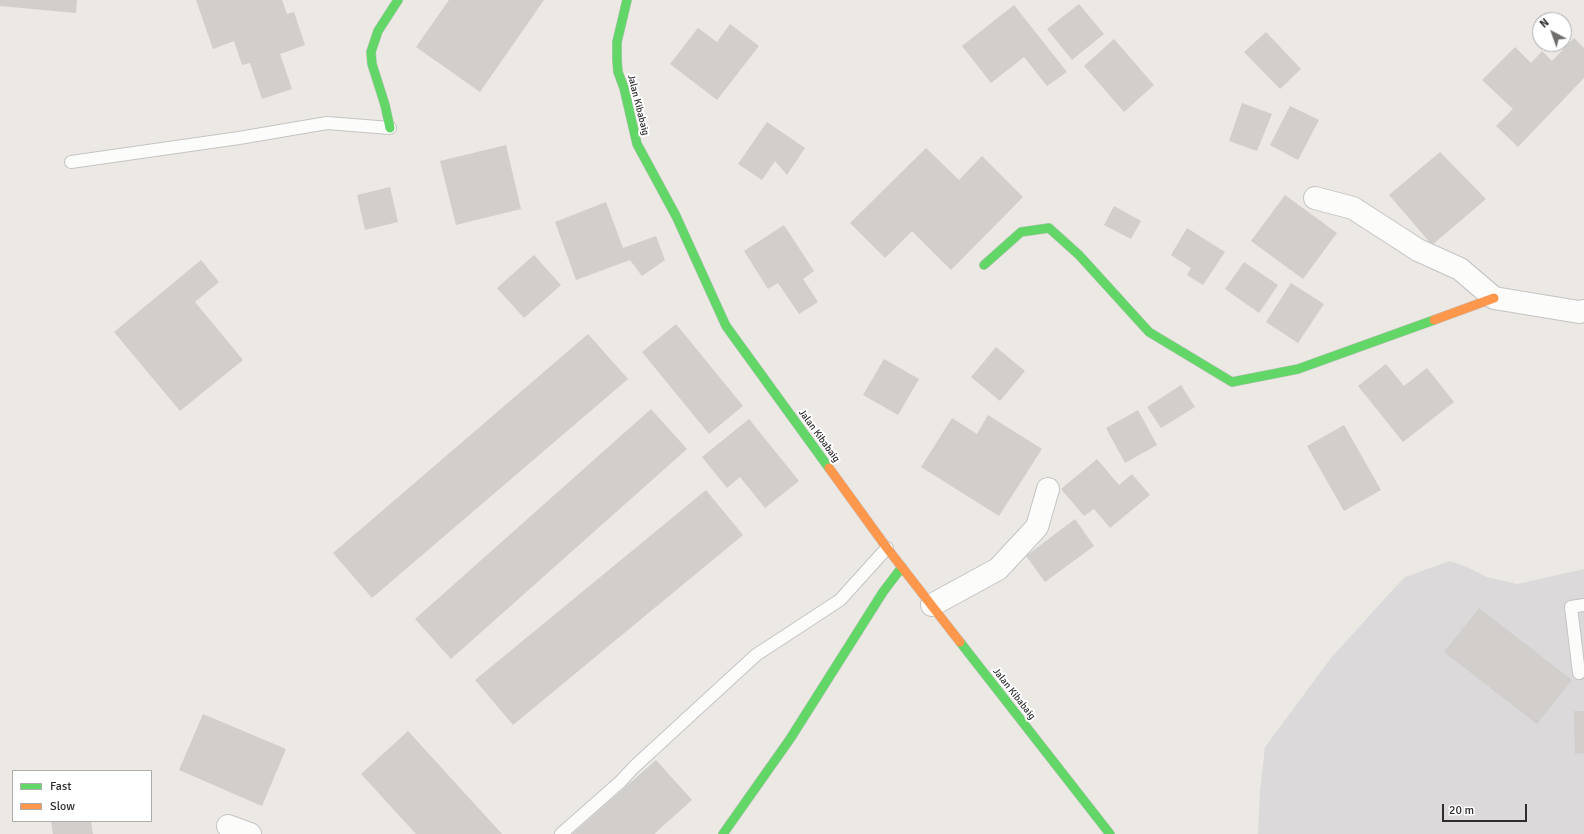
<!DOCTYPE html>
<html>
<head>
<meta charset="utf-8">
<style>
	body { margin:0 }
	#map { position:relative; width:1584px; height:834px; overflow:hidden; background:#ece8e4; font-family:Signika,sans-serif }
	canvas { display:block }
	.legend { position:absolute; left:12px; top:770px; width:140px; height:52px; box-sizing:border-box; background:#fff; border:1px solid #ababab; margin:0; padding:5px 7px; list-style:none; font-size:12px; color:#2e2e2e }
	.legend li { display:flex; align-items:center; gap:8px; height:20px }
	.legend b { width:20px; border:1px solid #ababab }
	.north { position:absolute; left:1532px; top:12px; width:40px; height:40px; box-sizing:border-box; background:#fff; border:1px solid #ababab; border-radius:50%; rotate:319deg; font-size:11px; font-weight:700; line-height:16px; text-align:center; color:#2e2e2e }
	.north::after { content:''; display:block; margin:auto; width:14px; height:18px; background:#706f6e; clip-path:polygon(50% 0,100% 100%,50% 72%,0 100%) }
	.scale { position:absolute; left:1442px; top:804px; width:85px; height:18px; box-sizing:border-box; border:2px solid #2e2e2e; border-top:0; padding-left:5px; font-size:12px; line-height:14px; white-space:nowrap; color:#2e2e2e; -webkit-text-stroke:3px #fff; paint-order:stroke }
</style>
</head>
<body>
<div id="map">
<canvas width="1584" height="834"></canvas>
<ul class="legend">
<li><b style="height:5px;background:#63d668"></b>Fast</li>
<li><b style="height:5px;background:#ff974d"></b>Slow</li>
</ul>
<div class="north">N</div>
<div class="scale">20 m</div>
</div>
<script>
const g = document.querySelector('canvas').getContext('2d');
g.lineJoin = 'round';
function fill(path, color) { g.fillStyle = color; g.fill(path, 'evenodd'); }
function strokePath(path, color, width, dash) { g.strokeStyle = color; g.lineWidth = width; g.lineCap = dash ? 'butt' : 'round'; g.setLineDash(dash || []); g.stroke(path); }
function write(font, color, halo, rows, align = 'center') {
  g.font = font + ' Signika,sans-serif'; g.lineWidth = 4; g.setLineDash([]); g.textBaseline = 'middle'; g.strokeStyle = halo; g.fillStyle = color; for (const [text, x, y, turn = 0] of rows) {
    g.save(); g.translate(x, y); g.rotate((+turn || 0) * Math.PI / 180); g.textAlign = isNaN(turn) ? turn : align; if (halo) g.strokeText(text, 0, 0); g.fillText(text, 0, 0); g.restore();
  }
}
fill(new Path2D(`
	M1450,561L1467,567L1487,577L1517,584L1584,569V834H1258L1260,791L1265,747L1331,658L1388,595L1405,577Z`), '#dcd9db');
fill(new Path2D(`
	M0,0H77L76,13L0,6Z
	M196,0H282L287,14L294,12L305,45L280,54L292,89L262,99L250,63L242,65L234,41L213,49Z
	M449,0H544L480,92L416,47Z
	M1079,4L1104,34L1072,60L1047,29Z
	M1014,5L1067,72L1047,86L1024,57L991,83L962,46Z
	M730,24L759,46L717,100L670,64L698,28L717,42Z
	M1266,32L1301,69L1280,89L1244,52Z
	M1574,38L1584,48V78L1518,147L1496,126L1513,109L1482,80L1515,47L1531,63L1542,51L1552,61Z
	M1114,39L1154,85L1124,112L1084,66Z
	M1242,103L1272,114L1257,151L1229,141Z
	M1290,106L1319,120L1298,160L1270,145Z
	M767,122L805,148L787,175L775,161L762,180L738,164Z
	M506,145L521,209L456,225L440,161Z
	M926,148L959,180L982,156L1023,197L951,270L912,231L885,258L850,223Z
	M1440,152L1486,199L1432,245L1389,195Z
	M390,187L398,222L365,230L357,195Z
	M1285,195L1337,233L1303,279L1251,241Z
	M606,202L623,248L656,236L665,260L642,276L630,260L576,280L555,222Z
	M1114,206L1141,221L1131,239L1104,225Z
	M784,225L814,271L803,279L818,302L799,314L778,283L768,289L744,251Z
	M1187,228L1225,252L1203,285L1187,275L1191,268L1171,255Z
	M534,255L561,285L524,318L497,288Z
	M201,260L219,282L195,302L243,360L180,411L114,332Z
	M1244,262L1278,285L1259,313L1225,289Z
	M1291,283L1324,304L1298,343L1266,322Z
	M676,324L743,406L709,434L642,352Z
	M588,334L628,379L372,598L333,553Z
	M996,347L1025,371L1000,401L971,377Z
	M884,359L919,379L898,415L863,395Z
	M1386,364L1404,386L1427,368L1454,402L1403,442L1358,386Z
	M1181,385L1195,407L1161,428L1147,407Z
	M651,409L687,449L451,659L415,619Z
	M1138,410L1157,445L1125,463L1106,428Z
	M988,415L1042,449L999,516L921,467L952,418L977,434Z
	M749,419L799,481L765,508L740,477L727,488L702,457Z
	M1344,425L1381,490L1344,511L1307,446Z
	M1097,459L1119,485L1132,474L1150,495L1110,528L1094,509L1084,516L1061,489Z
	M706,490L743,535L513,725L475,680Z
	M1075,519L1094,546L1045,582L1026,556Z
	M1479,608L1572,680L1537,724L1444,652Z
	M1574,711H1584V753L1575,754Z
	M203,714L286,749L262,806L179,770Z
	M408,731L502,834H416L361,774Z
	M656,760L692,800L654,834H572Z
	M51,821H91L93,834H53Z`), '#d1cecb');
const lane = new Path2D(`
	M71,162L239,138L327,123L390,128
	M1579,673L1571,607L1584,605
	M561,834L620,782L634,767L756,655L840,600L887,548`);
const street = new Path2D(`
	M1315,198L1353,208L1418,250L1460,269L1494,298L1579,312L1584,311
	M932,605L998,569L1037,527L1048,489
	M228,826L250,834`);
const fast = new Path2D(`
	M627,0L617,42V60L618,72L624,88L637,144L676,216L726,326L829,468
	M390,128L385,105L372,64L371,52L378,31L398,0
	M984,265L1021,232L1049,228L1079,255L1149,332L1232,382L1298,369L1434,320
	M960,642L1110,834
	M723,834L790,739L883,592L902,567`);
const slow = new Path2D(`
	M1434,320L1494,298
	M829,468L887,548L960,642`);
strokePath(lane, '#c5c4c5', 14);
strokePath(street, '#c5c4c5', 24);
strokePath(fast, '#c5c4c5', 10);
strokePath(slow, '#c5c4c5', 10);
strokePath(lane, '#fcfcfb', 12);
strokePath(street, '#fcfcfb', 22);
strokePath(fast, '#63d668', 9);
strokePath(slow, '#ff974d', 9);
write('10px', '#2e2e2e', '#fff', [
	["Jalan Kibabaig",638,105,76],
	["Jalan Kibabaig",819,436,54],
	["Jalan Kibabaig",1014,694,52]
]);
</script>
</body>
</html>
